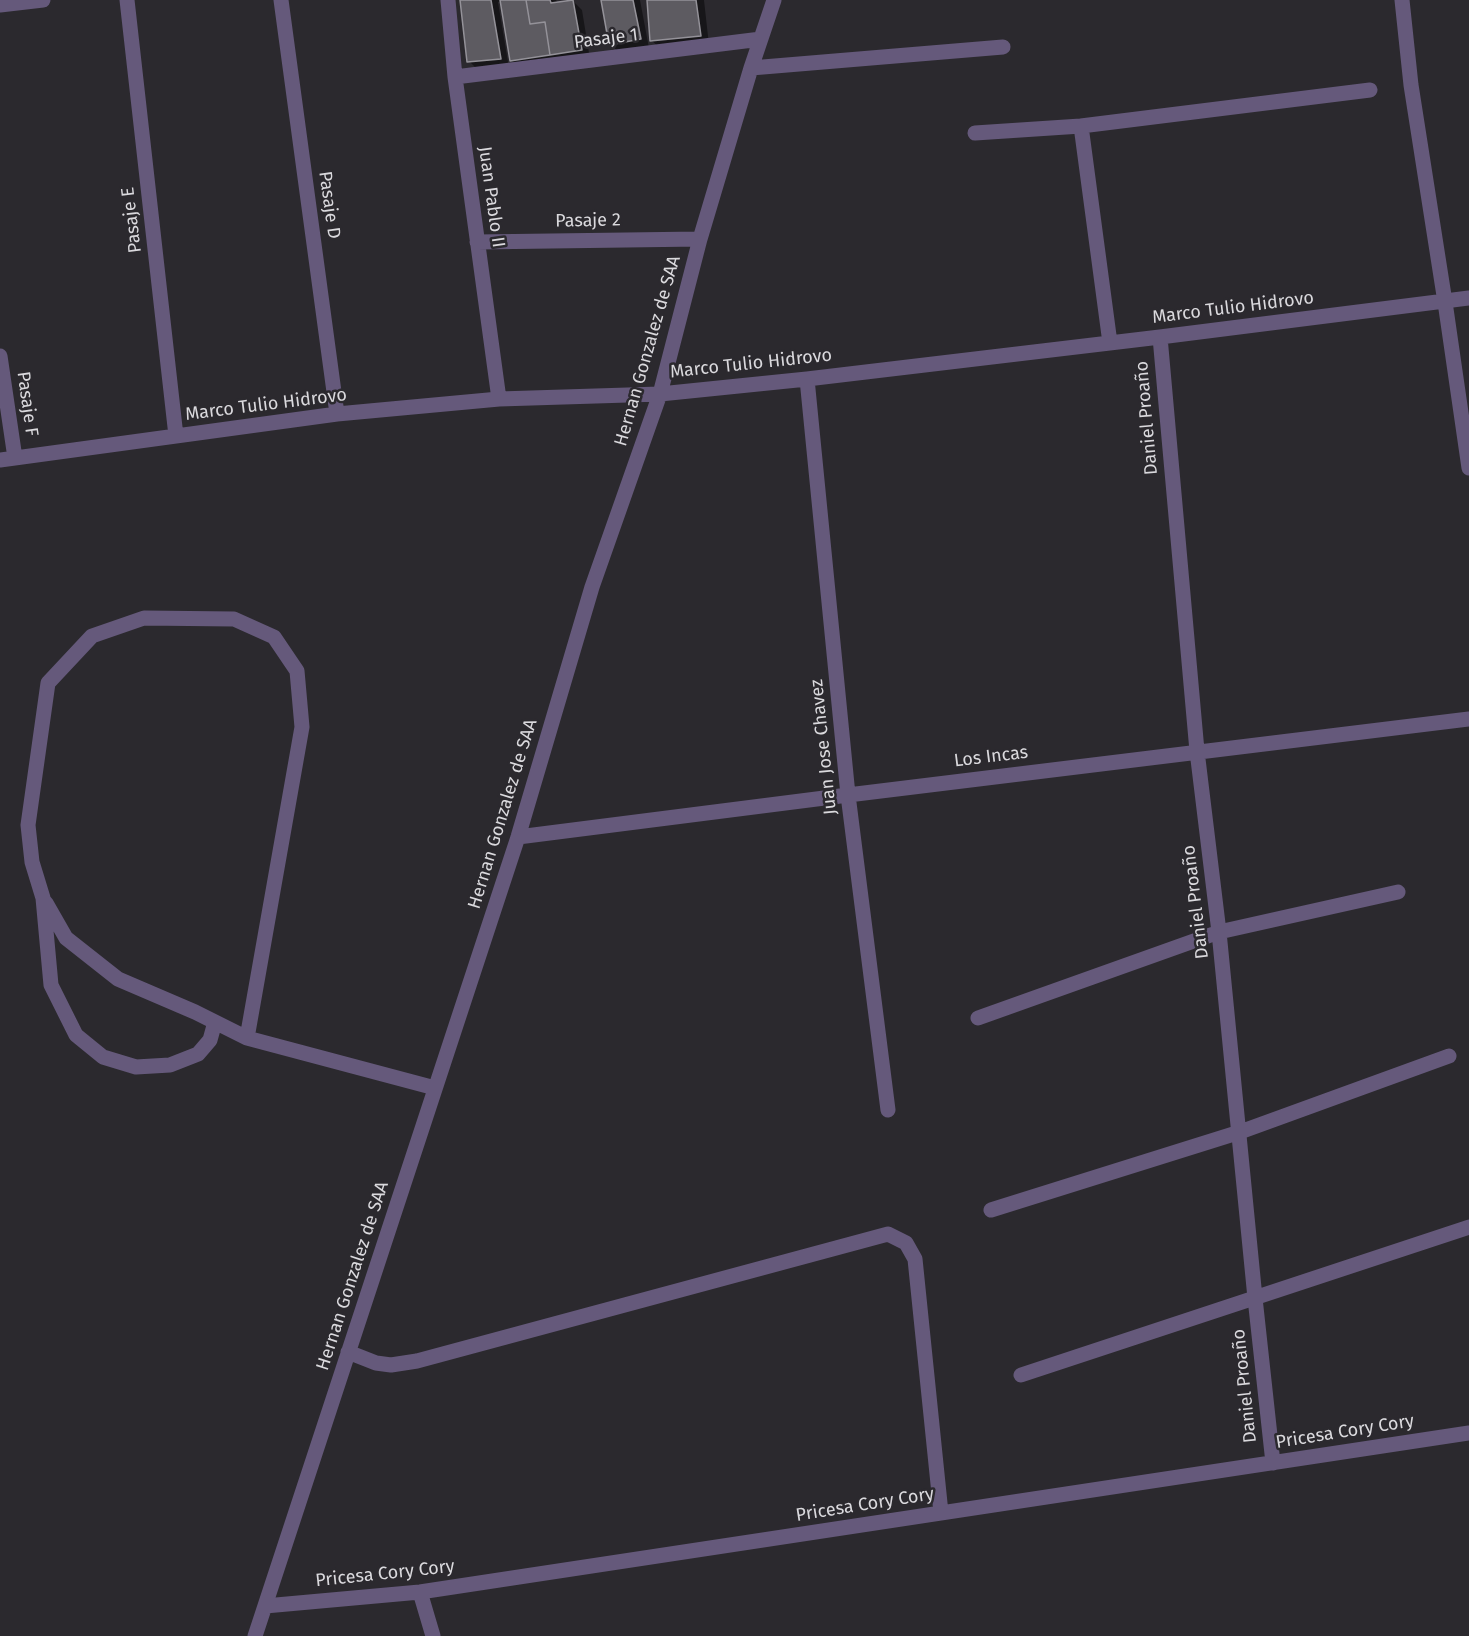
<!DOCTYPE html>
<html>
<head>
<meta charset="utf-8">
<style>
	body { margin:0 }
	canvas { display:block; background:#2b292e }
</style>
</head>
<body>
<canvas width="1469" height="1636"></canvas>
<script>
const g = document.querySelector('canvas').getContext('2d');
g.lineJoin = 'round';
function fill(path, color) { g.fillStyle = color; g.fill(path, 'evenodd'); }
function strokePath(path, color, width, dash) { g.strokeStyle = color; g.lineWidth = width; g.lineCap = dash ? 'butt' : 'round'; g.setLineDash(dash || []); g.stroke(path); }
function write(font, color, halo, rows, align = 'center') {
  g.font = font + ' "Fira Sans",sans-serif'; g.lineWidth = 5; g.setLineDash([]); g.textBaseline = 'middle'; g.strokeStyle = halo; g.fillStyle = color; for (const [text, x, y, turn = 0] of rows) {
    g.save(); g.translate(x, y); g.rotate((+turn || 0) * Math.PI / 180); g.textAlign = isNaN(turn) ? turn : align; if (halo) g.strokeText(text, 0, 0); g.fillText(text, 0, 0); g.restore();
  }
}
fill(new Path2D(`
	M461,0H556L558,3L573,1L582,10L590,59L521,70L511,60L502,1L498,2L509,68L478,70L469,61Z
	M602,0H640L649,48L620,53L610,44Z
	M648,0H704L709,45L661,49L651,40Z`), '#0007');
const building = new Path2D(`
	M460,0H491L501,59L467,62Z
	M500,0H526L530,24L545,22L550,55L510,61Z
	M526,0H550L551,3L573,0L582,50L550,55L545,22L530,24Z
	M601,0H633L641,39L609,45Z
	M647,0H696L701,36L650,41Z`);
fill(building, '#5d5b61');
strokePath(building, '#949299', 1.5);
strokePath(new Path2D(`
	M127,0L176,436
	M281,0L337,414
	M448,0L455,77L499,399
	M1402,0L1411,85L1445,302L1469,468
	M0,5L43,0
	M751,68L1003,47
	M455,77L761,39
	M1081,126L1110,343
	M975,133L1081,126L1370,90
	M477,242L700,239
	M1160,337L1197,751L1219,932L1255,1298L1273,1463
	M0,356L15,458
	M807,379L848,795L888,1110
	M0,460L337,414L499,399L660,394L807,379L1160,337L1469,298
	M518,837L848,795L1469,719
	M46,903L66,938L118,979L195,1012L247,1038L435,1088
	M978,1018L1219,932L1398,892
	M215,1022L210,1040L198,1054L170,1065L136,1067L103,1057L76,1035L51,985L43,898L32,862L28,825L48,683L92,636L144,618L234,619L274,637L297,671L302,727L247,1038
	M991,1210L1240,1132L1449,1056
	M348,1352L376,1363L391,1365L417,1361L888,1234L906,1243L915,1259L941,1513
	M1021,1375L1469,1227
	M420,1592L433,1636
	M265,1606L420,1592L1469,1433
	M255,1636L518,837L592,587L660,394L700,239L751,68L774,0`), '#65597b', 15);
write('18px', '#dad9dd', '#2b292e', [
	["Pasaje 1",606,39,-7],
	["Juan Pablo II",491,197,82],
	["Pasaje D",329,205,82],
	["Pasaje E",132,220,-97],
	["Pasaje 2",588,221,-1],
	["Marco Tulio Hidrovo",1233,308,-7],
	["Hernan Gonzalez de SAA",648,351,-74],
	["Marco Tulio Hidrovo",751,364,-6],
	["Pasaje F",27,404,82],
	["Marco Tulio Hidrovo",266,405,-7],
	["Daniel Proaño",1147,418,-95],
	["Juan Jose Chavez",824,747,-96],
	["Los Incas",991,757,-7],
	["Hernan Gonzalez de SAA",503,814,-73],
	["Daniel Proaño",1196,902,-97],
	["Hernan Gonzalez de SAA",353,1276,-72],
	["Daniel Proaño",1245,1386,-96],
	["Pricesa Cory Cory",1345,1432,-9],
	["Pricesa Cory Cory",865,1505,-9],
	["Pricesa Cory Cory",385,1574,-6]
]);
</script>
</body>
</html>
